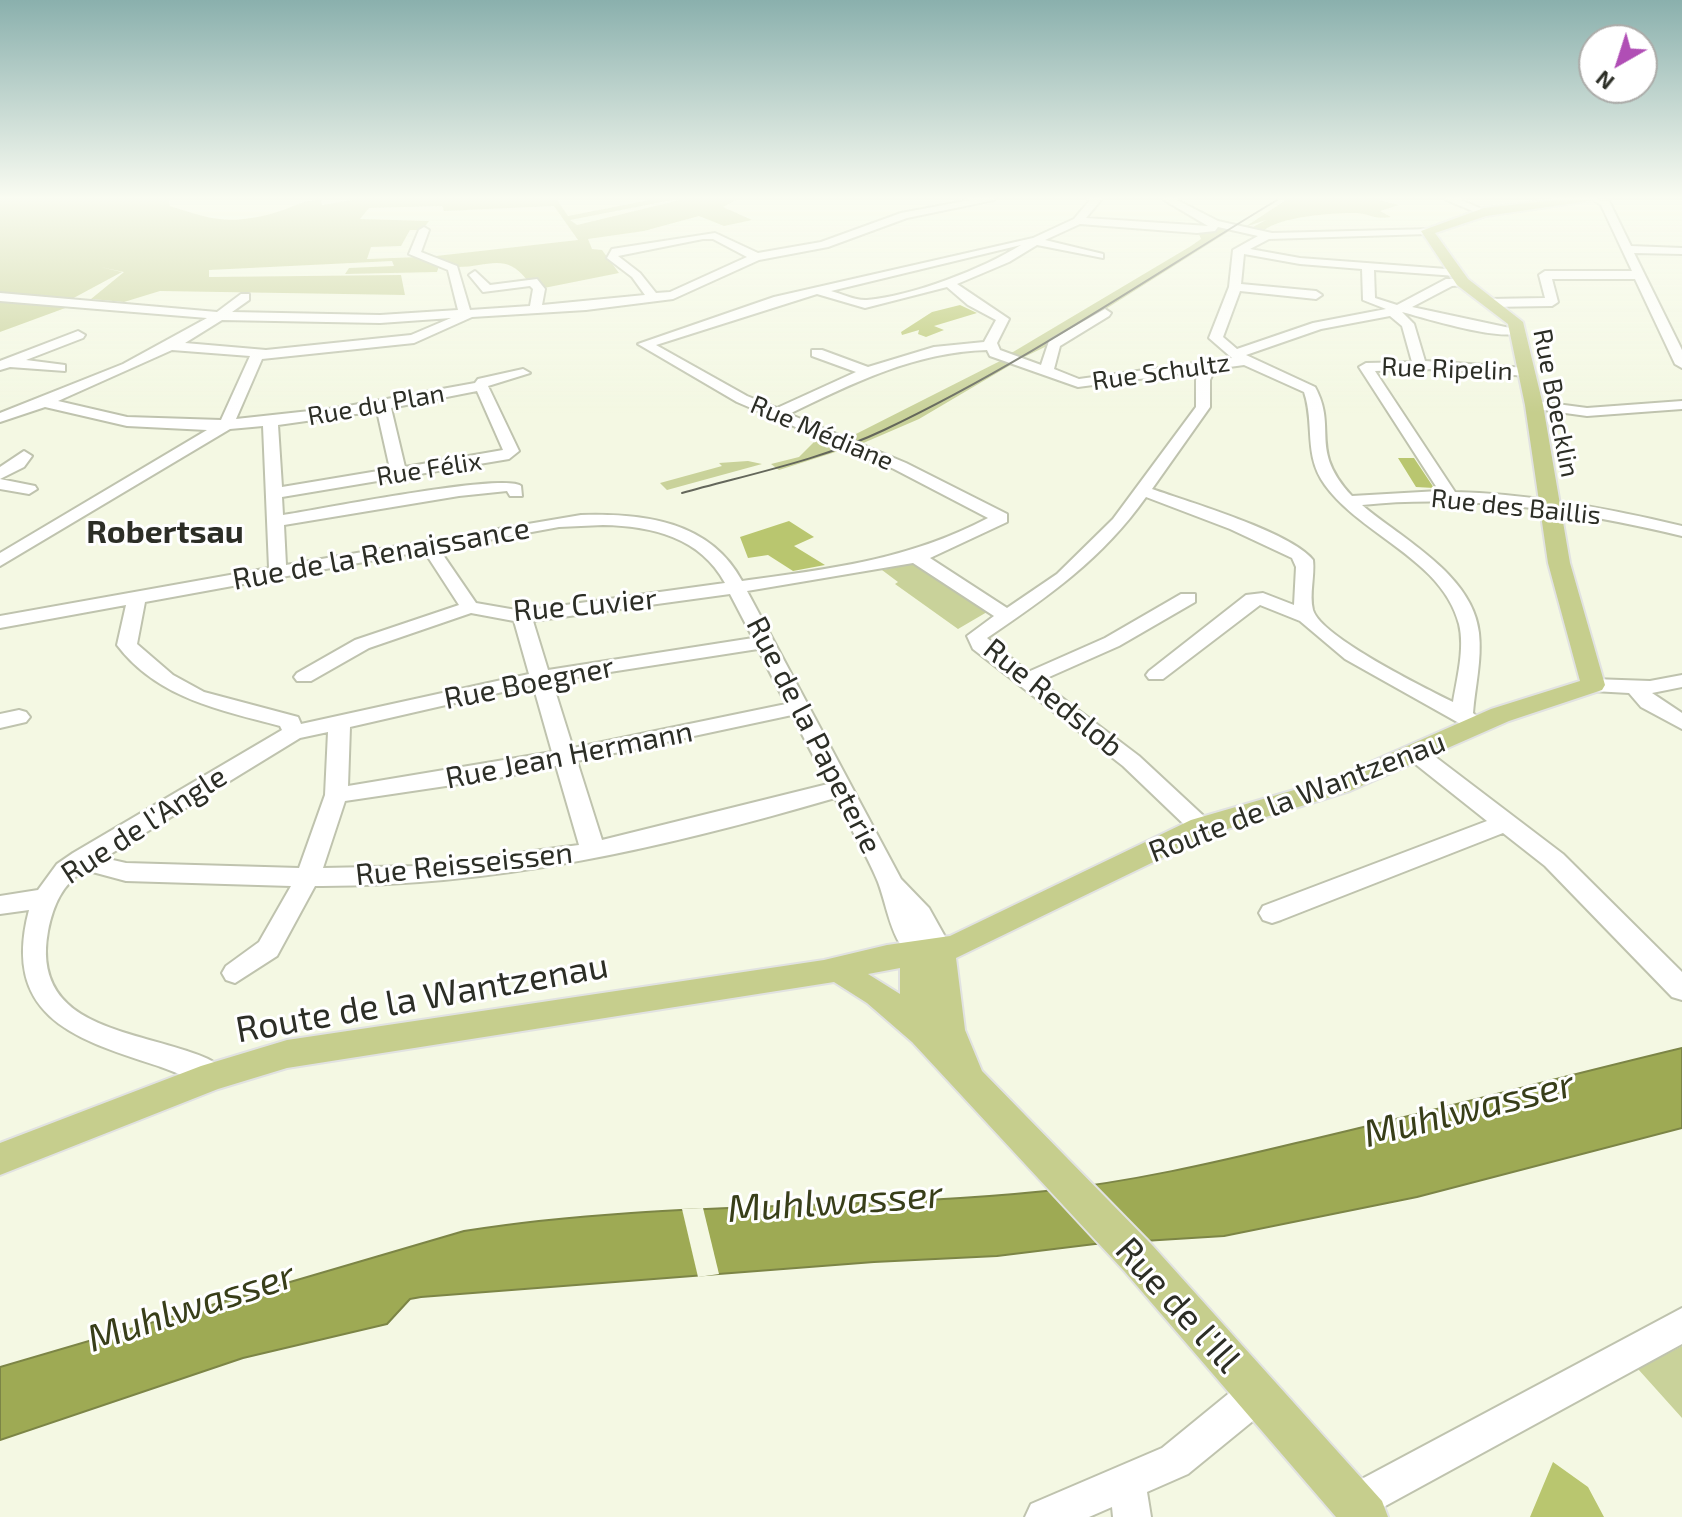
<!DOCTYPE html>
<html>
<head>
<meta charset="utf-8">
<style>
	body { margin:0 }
	#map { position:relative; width:1682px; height:1517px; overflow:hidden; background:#f4f8e3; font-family:"Exo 2",sans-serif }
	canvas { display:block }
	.north { position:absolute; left:1578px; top:24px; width:80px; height:80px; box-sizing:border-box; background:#fff; border:2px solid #ababa8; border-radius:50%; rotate:219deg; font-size:22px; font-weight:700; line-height:32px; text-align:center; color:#2c2e26 }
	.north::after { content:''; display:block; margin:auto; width:28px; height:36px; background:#b04eb5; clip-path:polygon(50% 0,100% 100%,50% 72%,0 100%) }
</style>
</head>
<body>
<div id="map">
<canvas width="1682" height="1517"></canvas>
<div class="north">N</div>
</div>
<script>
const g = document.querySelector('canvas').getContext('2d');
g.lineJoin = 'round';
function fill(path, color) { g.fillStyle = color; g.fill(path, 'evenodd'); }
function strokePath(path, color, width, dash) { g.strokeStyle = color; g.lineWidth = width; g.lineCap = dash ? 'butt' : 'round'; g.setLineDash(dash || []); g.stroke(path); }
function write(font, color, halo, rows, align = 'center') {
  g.font = font + ' "Exo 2",sans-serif'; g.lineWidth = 6; g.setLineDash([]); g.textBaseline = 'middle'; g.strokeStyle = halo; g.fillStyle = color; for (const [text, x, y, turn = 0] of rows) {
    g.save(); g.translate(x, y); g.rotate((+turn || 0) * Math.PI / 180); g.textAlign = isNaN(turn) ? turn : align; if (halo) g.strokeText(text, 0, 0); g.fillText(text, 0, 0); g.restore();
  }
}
fill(new Path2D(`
	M0,200H169L170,206C212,220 230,225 274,213C292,208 301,200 321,200L322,205L353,200H557L568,216L650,200H672L570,220L577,225L680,200H736L723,207L752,220L724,226L699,216L644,231L588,239L592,249L602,250L619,273L544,288L535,278L527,280C506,252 487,267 458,267C448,266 437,260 427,257L578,240L554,206L444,211L442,206L369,208L360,219L429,221L422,230H410L401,246L371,247L367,259L419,257L439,266L437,272L345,274L349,268L394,266L392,261L209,270V277L401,275L405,295L160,291L124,302L91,299L124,272L100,267L122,272L68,301L0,296Z
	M1286,200H1378L1399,205L1380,211L1391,217C1372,220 1370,213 1354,213C1330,213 1279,217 1263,231L1251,228L1266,220L1245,227Z
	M1217,227L1231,230L1047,346L1020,359L1003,353L1013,352L1191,246L1201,239L1198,232Z
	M0,301L68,307L0,332Z
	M1004,359L1014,363L919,419L861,444L848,438Z
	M820,436L848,448L779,470L771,464L799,457Z
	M748,461L762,464L667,490L660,483L722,466L719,463Z
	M912,564L987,612L958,629L895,584L898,582L882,570Z
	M1682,1346V1418L1638,1369Z`), '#c9d29a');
const water = new Path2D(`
	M1682,1048V1128L1417,1197L1224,1236L1095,1244L997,1256L874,1262L421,1297L410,1299L387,1324L243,1358L0,1440V1367L464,1231C657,1200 852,1211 1046,1191C1131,1182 1213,1163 1296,1143C1425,1113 1553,1079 1682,1048Z`);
fill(water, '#9eaa54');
strokePath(water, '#7c8546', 2);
fill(new Path2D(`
	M703,1208L719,1274L698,1277L682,1209Z`), '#f4f8e3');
fill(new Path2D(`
	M960,305L977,313L934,326L944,330L926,337L918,334L919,330L902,335L901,332L932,312Z
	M1398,458H1414L1434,488L1416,487Z
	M789,521L814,537L794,546L825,565L793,571L768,555L748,558L740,537Z
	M1553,1462L1588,1487L1604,1517H1530Z`), '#b9c66f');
const minor = new Path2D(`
	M970,200H994L907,218L828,247L759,260L673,299L586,310L472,317L414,343L262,359L236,419L337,408L475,383L478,379L523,369L530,373L488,386L519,451L509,459L282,497L283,515C316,510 506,472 521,486L522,496H510L507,491L459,496L284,525L286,565L581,515C643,513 710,521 742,581C830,569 908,560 988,518L894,469L737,402L638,344L774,297L1033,238L1074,219L1090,200H1101L1086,218L1208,226L1164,200H1177L1218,221L1272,233L1431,229L1427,234L1269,239L1250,249L1300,258L1460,270L1462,272L1456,276L1374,270L1375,298L1397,305L1446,279H1466V285L1452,286L1412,307L1524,331C1507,344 1425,318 1402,312L1414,324L1425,361L1527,368L1534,372L1527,376L1435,369L1375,371L1455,492C1532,494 1607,508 1682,526V536C1577,511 1470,494 1362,505C1402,539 1473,575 1479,633C1482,660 1475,687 1473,713L1486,725L1475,732L1345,659L1300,621L1260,605L1163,679H1149L1146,675L1149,671L1246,595L1263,593L1294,605L1296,567L1292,558L1230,529L1146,497C1102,559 1049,596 987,638L1028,672L1105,638L1181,594H1195V602L1119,646L1040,681L1139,756L1209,821L1213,827L1209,833H1193L1123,766L973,649L967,636L994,616L913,563L747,591L901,879L929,908L953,951L941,965L932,968C891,955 891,917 878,882C866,853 849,826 835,798C664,848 494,887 315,886L277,956L235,983L226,980L222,973L226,966L259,942L291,886L126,881L85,870C62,884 53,906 48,931C31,1023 122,1029 187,1051C202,1056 221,1062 227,1076L223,1085L213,1088C195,1082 179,1073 161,1067C80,1040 0,1020 29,910L0,914V896L38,890L57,864L73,853L282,730L280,726C220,710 157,698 117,645L126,605L0,628V616L269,568L263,426L230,429L0,566V553L207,430L127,426L45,407L0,422V413L123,364L207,318L0,301V293L217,312L241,294H249V300L232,312L380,315L458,310L448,270L409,254L419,230L424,227L429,230L421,252L457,266L470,310L530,306L533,289L530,286L483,292L469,275L475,271L490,285L537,279L545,289L542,305L645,295L632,277L607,258L612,249L715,233L758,253L821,242L901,213ZM1080,224L1197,233L1215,231L1218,227L1258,236L1233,250L1229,287L1209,338L1232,358L1079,379L1054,369L1060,346L1109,316L1111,313L1105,309L1049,341L1041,365L1000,350L997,343L1009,319L957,284L1009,262L1037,245L1103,258V254L1045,240ZM703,239H713L747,257L670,292L656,293L640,273L618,256ZM1021,245C982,269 913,296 867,300C856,301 842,294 831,291ZM1244,254L1300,264L1362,269L1363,300L1386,309L1313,323L1237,349L1223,337L1240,291L1316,299L1322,295L1316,291L1241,284ZM947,287L968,305L996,320L984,342L934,347L868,367L822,350H812V356L856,372L777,408L747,396L656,345L817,294L865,308ZM1390,316L1402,326L1412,362L1366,363L1359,367L1439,491L1352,496C1308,449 1338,429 1315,387L1246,355L1321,329ZM451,318L411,335L266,350L185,343L222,320L380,323ZM172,350L250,356L221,420L127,417L58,401ZM987,350L990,356L1078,387L1200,371L1196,380V407L1113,519L1057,574L1007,608L930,558L1007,522V514L906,463L789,414C853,383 915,352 987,350ZM1244,365L1304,392C1315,424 1303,455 1325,485C1362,536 1442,559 1459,624C1465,648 1457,678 1453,702C1425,688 1321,637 1313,610C1309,594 1315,576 1313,560C1291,532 1189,502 1152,489L1210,407V380L1215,369ZM477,391L503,450L405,467L391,408ZM377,411L390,469L282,487L278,425ZM603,525C652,526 700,537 725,583L522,611L476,603L439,549L559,527ZM424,551L459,605L355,640L297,673L294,677L297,681H311L369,648L471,613L514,621L529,674L301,724L298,717L204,692L173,675L137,644L145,602ZM730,594L753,638L548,670L533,621ZM758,649L786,704L573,748L552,681ZM533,685L552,752L348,786L350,727ZM792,715L828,784L602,840L577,761ZM328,732L325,795L299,868L126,863L104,858L300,738ZM556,766L579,845L419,866L323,868L345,801L493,779Z
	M1446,200H1461L1489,212L1480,214Z
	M1594,200L1609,201L1631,246L1682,248V254L1634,253L1682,350V368L1675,364L1635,279H1552L1558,302L1552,306L1488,307L1482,303L1488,299L1545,298L1539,275L1545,271H1632L1601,205Z
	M78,331L85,335L83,338L26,360L65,365V371L10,367L0,370V361Z
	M1534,401L1587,408L1682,401V409L1587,416L1529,408L1527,405Z
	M24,451L32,456L24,467L0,479V467Z
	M0,479L35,486L37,489L29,494L0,489Z
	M1682,675V687L1652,693L1682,713V729L1641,707L1629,693L1593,691L1583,685L1593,679L1650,681Z
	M19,710L26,712L30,717L26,722L0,728V714Z
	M1417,747L1425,749L1563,854L1682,972V1000L1672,997L1545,866L1503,833L1281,920L1272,923L1263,920L1259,913L1263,906L1487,821L1409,759L1406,754L1409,749Z
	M1682,1308V1344L1367,1516H1341L1335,1503L1341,1490Z
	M1257,1376L1270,1381L1275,1394L1270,1407L1188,1474L1147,1492L1151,1517H1113L1112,1507L1089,1517H1025L1031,1504L1162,1448L1244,1381Z`);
const major = new Path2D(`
	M1555,200H1595L1486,216L1435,233L1468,279L1523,322L1543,405L1570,563L1605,685L1602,690L1509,721L1350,791L1211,834L956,958L965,1030L982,1071L1153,1246L1382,1501L1388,1517H1336L1125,1272L912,1042L867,1003L834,982L287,1068L218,1089L0,1175V1143L201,1066L287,1040L824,960L887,945L950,936L1191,820L1332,779L1491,709L1580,681L1548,563L1525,405L1508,324L1457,285L1421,231L1484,208ZM900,968V994L868,974Z`);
strokePath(minor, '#bfc3ae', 4);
strokePath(major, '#e1e2e1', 4);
fill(minor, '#fff');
fill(major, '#c6ce8d');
strokePath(new Path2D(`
	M682,493C750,474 821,460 884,430C1021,365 1148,278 1277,200`), '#64675b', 2);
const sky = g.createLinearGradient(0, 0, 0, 413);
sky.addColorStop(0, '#8ab0ad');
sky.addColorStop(0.48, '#fafcf2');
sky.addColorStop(1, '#fafcf200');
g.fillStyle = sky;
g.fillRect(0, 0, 1682, 413);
write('26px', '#2c2e26', '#fff', [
	["Rue Ripelin",1447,369,2],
	["Rue Schultz",1161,372,-8],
	["Rue Boecklin",1556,403,79],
	["Rue du Plan",376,405,-10],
	["Rue Médiane",822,433,23],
	["Rue Félix",429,469,-9],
	["Rue des Baillis",1516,507,6]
]);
write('30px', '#2c2e26', '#fff', [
	["Rue de la Renaissance",381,554,-10],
	["Rue Cuvier",585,605,-5],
	["Rue Boegner",529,683,-11],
	["Rue Redslob",1053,698,39],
	["Rue de la Papeterie",814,735,63],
	["Rue Jean Hermann",569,755,-11],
	["Route de la Wantzenau",1297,797,-21],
	["Rue de l'Angle",144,825,-33],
	["Rue Reisseissen",464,864,-6]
]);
write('bold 32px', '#2c2e26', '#fff', [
	["Robertsau",165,532]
]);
write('36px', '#2c2e26', '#fff', [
	["Route de la Wantzenau",422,998,-10],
	["Rue de l'Ill",1178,1305,48]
]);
write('italic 38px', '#383e19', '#fff', [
	["Muhlwasser",1469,1109,-14],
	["Muhlwasser",835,1202,-4],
	["Muhlwasser",191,1307,-18]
]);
</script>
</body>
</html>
